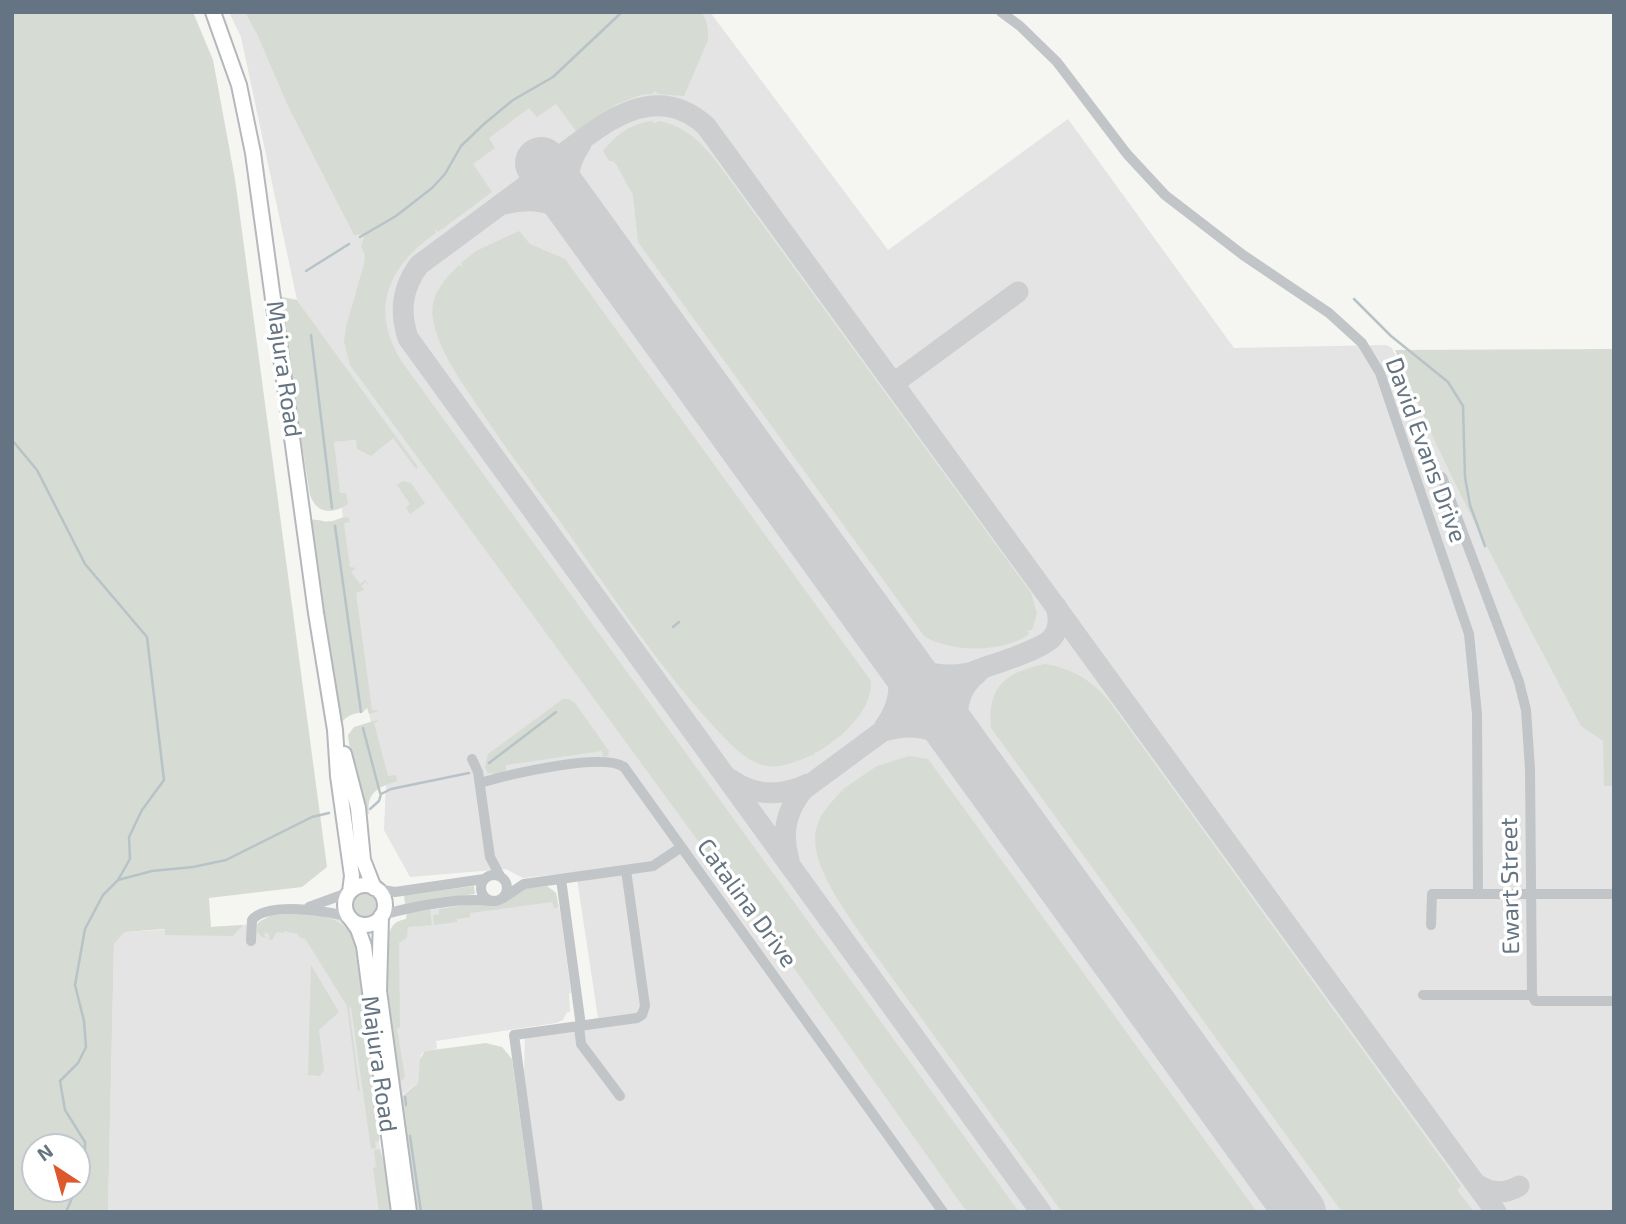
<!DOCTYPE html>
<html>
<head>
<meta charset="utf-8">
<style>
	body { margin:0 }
	#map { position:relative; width:1626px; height:1224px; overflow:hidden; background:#f5f5f2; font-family:"Exo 2",sans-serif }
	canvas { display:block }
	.frame { position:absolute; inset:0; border:14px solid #657482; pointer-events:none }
	.north { position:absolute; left:21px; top:1133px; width:70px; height:70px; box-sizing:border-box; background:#fff; border:2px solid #c1c7cd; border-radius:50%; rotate:324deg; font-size:19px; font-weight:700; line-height:28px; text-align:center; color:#657482 }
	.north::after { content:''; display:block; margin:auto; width:24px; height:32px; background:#dd592b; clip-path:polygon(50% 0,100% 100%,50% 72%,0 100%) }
</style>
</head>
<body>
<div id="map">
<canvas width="1626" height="1224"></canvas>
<div class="frame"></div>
<div class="north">N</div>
</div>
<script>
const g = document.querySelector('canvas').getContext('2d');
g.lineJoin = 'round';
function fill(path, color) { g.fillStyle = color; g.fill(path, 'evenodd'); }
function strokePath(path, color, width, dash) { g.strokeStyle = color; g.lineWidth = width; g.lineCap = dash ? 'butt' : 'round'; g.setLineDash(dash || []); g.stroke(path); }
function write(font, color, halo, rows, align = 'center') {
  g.font = font + ' "Exo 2",sans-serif'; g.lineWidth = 7; g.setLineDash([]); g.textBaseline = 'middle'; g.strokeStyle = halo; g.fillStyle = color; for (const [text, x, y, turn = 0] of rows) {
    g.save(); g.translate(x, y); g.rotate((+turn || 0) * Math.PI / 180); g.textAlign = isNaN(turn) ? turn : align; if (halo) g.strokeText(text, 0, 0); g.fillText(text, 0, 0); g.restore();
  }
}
fill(new Path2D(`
	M229,12H710L888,250L1068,119L1234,348L1386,345L1392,348L1421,413L1604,741V786H1614V1212H543L524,1077L525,1030L598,1018L576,872L523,878L506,869L410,877L384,830L386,784L369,714L333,442L356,440L383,419L297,300L241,37Z
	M552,889L557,896L561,917L571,993H569L570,1012H567L563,1020L556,1023L436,1041L437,1049L425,1051L421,1055L418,1083L403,1094L401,1102L389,1012L386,955L392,928L406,919L407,913L479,903L496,905Z
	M312,913L345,921L353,931L360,958L357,959L380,1126L379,1141L382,1162L387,1174L392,1212H108L114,944L125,932L243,925L258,923L261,920Z`), '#e3e4e3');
fill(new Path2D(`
	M12,12H193L213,60L235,179L327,867L302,887L209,898L211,927L243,925L233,936L165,935V929L125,932L114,944L108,1212H12ZM35,1147H77V1189H35Z
	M245,12H701C708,20 708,30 708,40L684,96L658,94L655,91L652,94L641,95L617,104L576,131L556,104L537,117L529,108L489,138L495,148L473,164L492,192L438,232L435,229L436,233C388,266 369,309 402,362L1019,1212H967L767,930L715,864L350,365L344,342L346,327L364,264L365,255L361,246L365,234L354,235L288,106L258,36Z
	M653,121L654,124L658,121C683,125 697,139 713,157L1031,593L1037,613L1032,630H1027L1029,634C1003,653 951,653 924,636L638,242L633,195L616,164L613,161H609L603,151C616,135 631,123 653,121Z
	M519,231L530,244L565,259L871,681C872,712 841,738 816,753L814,750L815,754C797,761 778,771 759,764C739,756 722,735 707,719C655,661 608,589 562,524C532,483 501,442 473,399C457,375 438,348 433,319C429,296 444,280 459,265L463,267L461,263L476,251Z
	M278,296L297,300L418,467L416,469L393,438L371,456L357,449L356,440L334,442L340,493H346L348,504C332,515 317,514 310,495Z
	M1614,349V786H1604L1603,741L1581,726C1517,602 1448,480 1395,350Z
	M403,481L411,483L425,503L410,514L406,508L410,504L397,485L391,488Z
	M343,517L349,518L350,522L344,523L350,567L356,568L351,572L360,584L365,580L370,586L365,582L361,586L364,590L356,593L372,710L379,711L369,714L367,708L363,712C353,714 349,714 341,723L308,520C324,518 324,526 343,517Z
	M1045,664C1072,669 1089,678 1109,701L1461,1186L1457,1190L1474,1212H1342L991,728C987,685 1007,672 1045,664Z
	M563,699H569L575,703L609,751L608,756L603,757L602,751L506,765V771L495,774L488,773L485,767L488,754Z
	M380,719L374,723L388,776L396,775L397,781C378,787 366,793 369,814L366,813L350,752L348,735L354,727Z
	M909,756L928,759L1257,1212H1062L864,939C846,911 806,861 817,826C821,812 833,801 842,790L845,793L843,789L877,766Z
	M474,886L475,894L405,904L404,895Z
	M547,886L556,893L558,907L554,908L552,902L470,913V917L457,919V922L434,925L433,915L439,914V909L481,903L499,905L518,889Z
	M353 905a12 12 0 1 1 24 0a12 12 0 1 1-24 0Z
	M430,910L432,925L408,927L407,938L399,943L400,1028L397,1029L405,1077L398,1084C394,1053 374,952 392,927C395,922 400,920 406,919L407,913Z
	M312,913C330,918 346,921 354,940L380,1126L379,1141L375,1142L376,1148L371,1149L351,1007H349L360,1091H358L347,1006L306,940L298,936V934L284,931L283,933L277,932L272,940L268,939L270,936L266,932L264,935L267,938L262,937L257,932L258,923L271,915Z
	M311,965L339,1012L319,1030L324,1070L320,1076L308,1075Z
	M486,1043L502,1047L512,1059L533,1212H416L401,1097L418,1083L420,1059L425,1051Z
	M380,1149L387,1174L392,1212H379L373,1168L376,1167L374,1150Z`), '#d6dcd3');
strokePath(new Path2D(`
	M360,237L396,216L432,188L445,174L461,146L484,124L513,100L553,77L622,12
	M306,271L349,244
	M1354,299L1391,336L1448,382L1463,406L1465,477L1470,505L1485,546
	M311,335L332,508
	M12,440L37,470L85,564L147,637L164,780L142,810L129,837L130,859L118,880
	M335,526L361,712
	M673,627L679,622
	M363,728L380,793
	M489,763L556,712
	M370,809L379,801L381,794L391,789L469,773
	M405,1097L406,1105
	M410,1136L421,1212
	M77,1186L85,1167V1142L65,1110L60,1081L78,1063L86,1047L84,1021L75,985L85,929L103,895L118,880L152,871L193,867L226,860L312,817L329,813
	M66,1212L76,1189`), '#b8c3c8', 2.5);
strokePath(new Path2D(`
	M544,168C592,134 649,74 706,126L1496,1212
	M546,171L419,265C402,288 399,311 408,338L1041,1212
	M504,204C545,194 565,206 592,236
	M578,217C565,191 564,168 581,144
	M894,383L1018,292
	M854,596C883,635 920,678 885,726
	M882,634C905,666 929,681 969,673C987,666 1040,651 1052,638C1060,628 1059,618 1056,606
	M884,731C920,720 952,732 974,762
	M965,750C954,722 952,693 978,673
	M730,779C754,796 781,797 808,784
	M789,860C781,834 786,810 804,789L941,688L969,673L991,665
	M1475,1183C1489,1193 1504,1195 1519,1186`), '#ccced0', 21);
strokePath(new Path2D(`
	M541,163L1300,1212`), '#ccced0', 52);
const major = new Path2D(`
	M213,12L239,85L253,153L316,613L335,730L338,776L352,876L350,892
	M344,754L358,808L363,860L374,888
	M345 905a20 20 0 1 1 40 0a20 20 0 1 1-40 0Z
	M381,916L379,991L409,1212
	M351,919L358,929L364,946L399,1212`);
strokePath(major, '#b4b8bc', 18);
strokePath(new Path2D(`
	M1001,12L1020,26L1057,62L1127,154L1165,195L1243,255L1329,313L1362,343L1380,373L1469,634L1477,714L1478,894
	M1442,477L1519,682L1526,710L1530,769L1532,995
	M472,759L478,772L490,857L500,876
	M480,783C507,775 602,752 624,767L943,1212
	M481 888a13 13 0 1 1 26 0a13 13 0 1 1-26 0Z
	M561,879L581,1026
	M377,889L395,892L484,879
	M503,898L524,884L653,866L680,848
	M309,907L350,892
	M382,915C410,907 461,897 490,901
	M1431,925L1432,894H1614
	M251,941L252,920C267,902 329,910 350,918
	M1423,995H1532L1535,1001H1614
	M579,1026L581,1044L620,1096
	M538,1212L514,1035L637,1018L642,1015L645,1006L626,870`), '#c1c5c8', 10);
strokePath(major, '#fff', 14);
write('24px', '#657482', '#fff', [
	["Majura Road",284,369,82],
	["David Evans Drive",1426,450,70],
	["Ewart Street",1510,886,-91],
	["Catalina Drive",747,903,54],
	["Majura Road",379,1064,82]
]);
</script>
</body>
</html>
